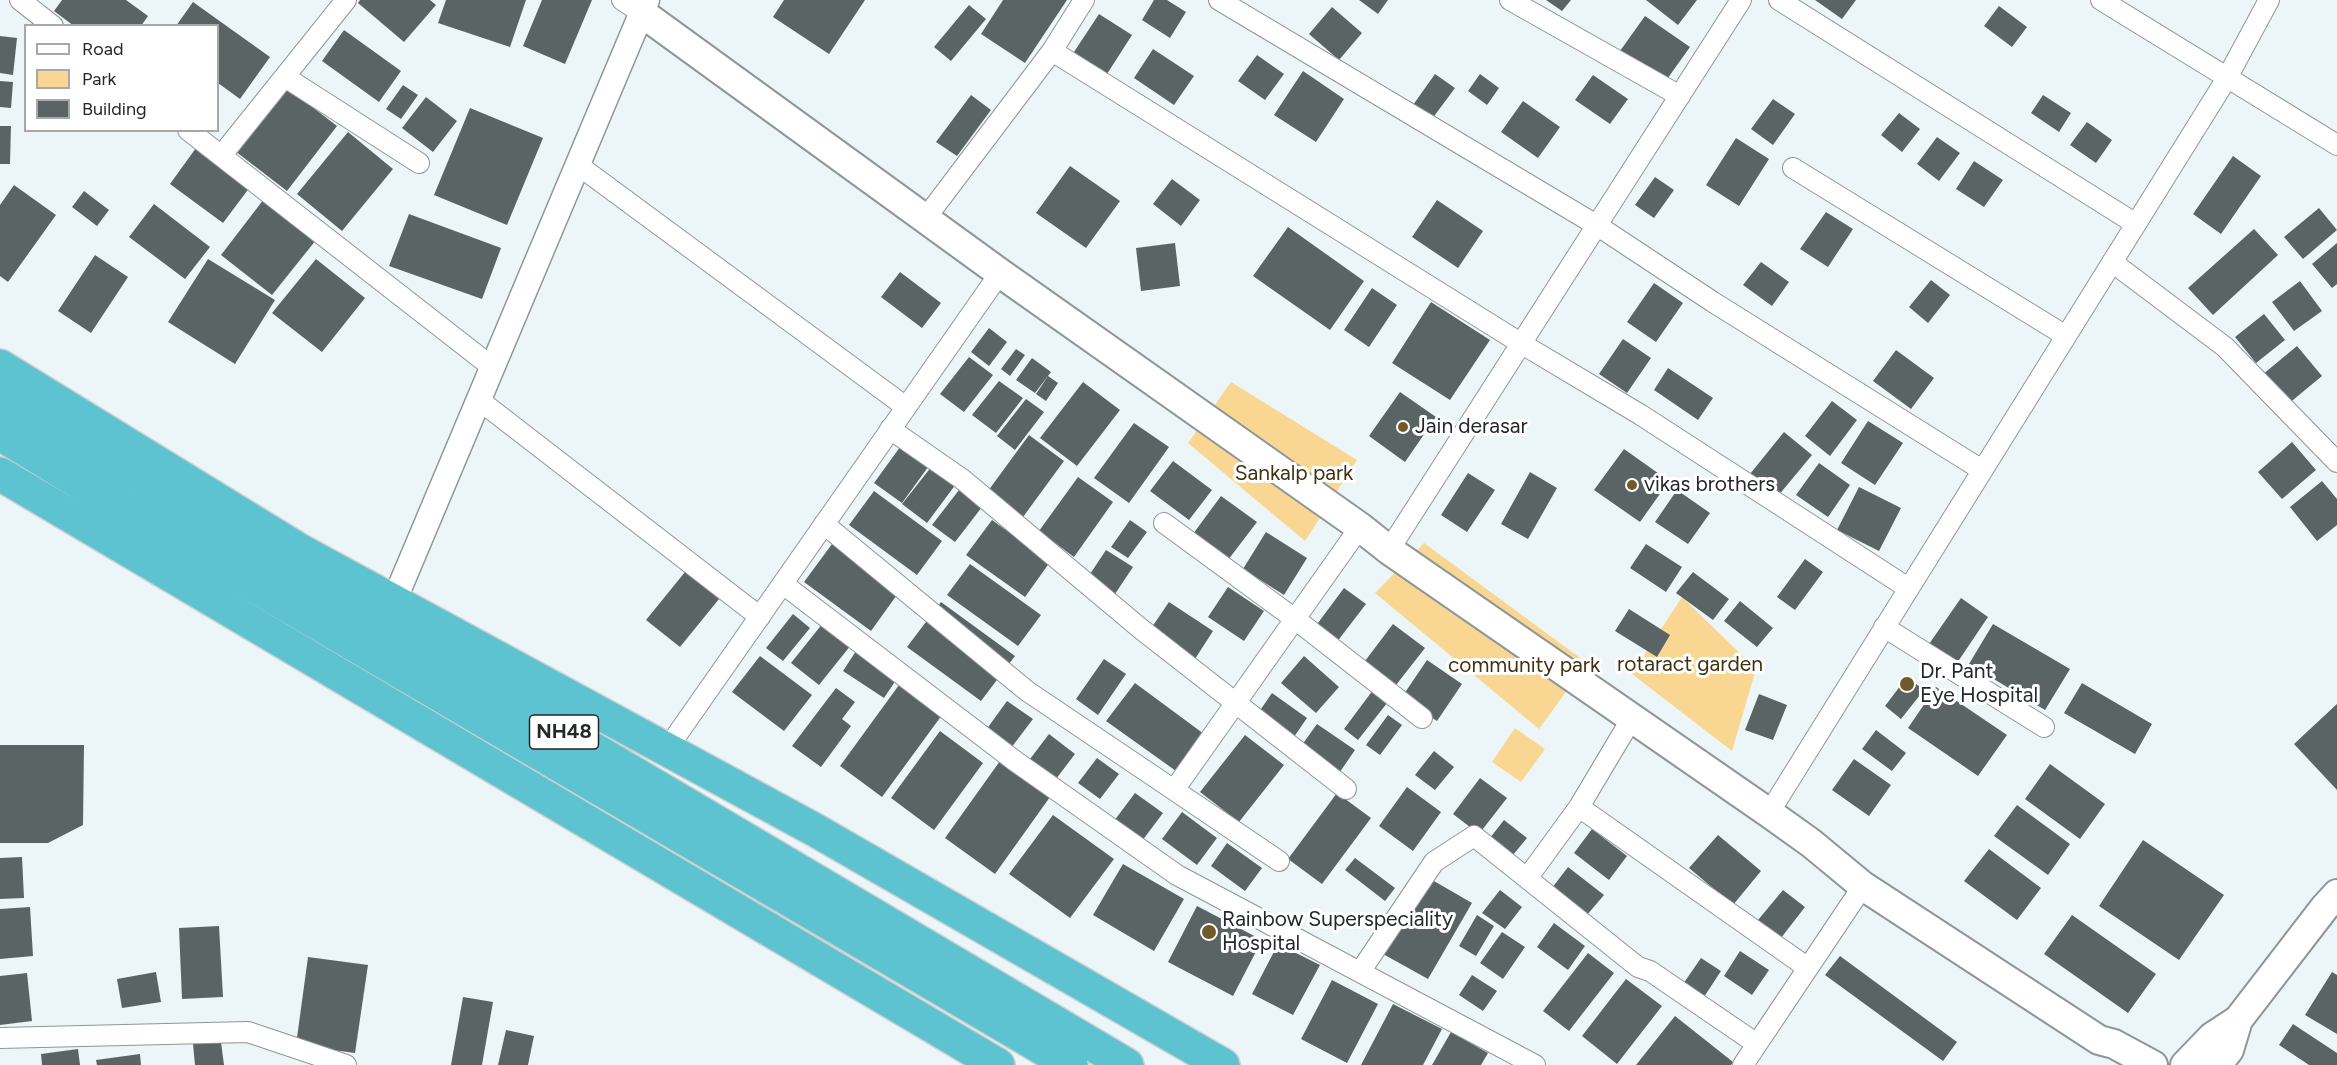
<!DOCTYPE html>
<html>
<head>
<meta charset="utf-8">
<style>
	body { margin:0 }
	#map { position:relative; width:2337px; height:1065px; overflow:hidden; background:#ecf6f8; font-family:Figtree,sans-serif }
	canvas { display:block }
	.legend { position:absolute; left:24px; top:24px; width:195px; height:108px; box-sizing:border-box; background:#fff; border:2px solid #a7a9a9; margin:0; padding:8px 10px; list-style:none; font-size:18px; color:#242828 }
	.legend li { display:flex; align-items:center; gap:12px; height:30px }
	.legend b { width:30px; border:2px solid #a7a9a9 }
</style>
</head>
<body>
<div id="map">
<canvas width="2337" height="1065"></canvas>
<ul class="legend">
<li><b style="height:8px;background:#fff"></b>Road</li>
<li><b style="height:16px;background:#f9d792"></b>Park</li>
<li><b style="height:16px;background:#5b6465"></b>Building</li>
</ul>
</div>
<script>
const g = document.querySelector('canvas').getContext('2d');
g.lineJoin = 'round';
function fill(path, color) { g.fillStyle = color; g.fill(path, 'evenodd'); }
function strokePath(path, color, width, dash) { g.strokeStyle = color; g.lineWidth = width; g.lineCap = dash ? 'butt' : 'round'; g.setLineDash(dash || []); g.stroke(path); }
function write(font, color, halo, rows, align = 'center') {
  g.font = font + ' Figtree,sans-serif'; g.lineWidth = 6; g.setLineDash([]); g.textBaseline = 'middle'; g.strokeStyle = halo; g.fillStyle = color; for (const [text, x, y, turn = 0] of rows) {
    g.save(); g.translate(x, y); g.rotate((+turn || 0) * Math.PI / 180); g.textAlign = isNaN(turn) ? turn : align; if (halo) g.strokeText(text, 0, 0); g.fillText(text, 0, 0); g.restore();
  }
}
fill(new Path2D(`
	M1231,382L1357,460L1305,541L1188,443Z
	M1424,543L1587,663L1539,729L1375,593Z
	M1682,597L1756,669L1732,751L1632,674Z
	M1515,728L1545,749L1521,782L1492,762Z`), '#f9d792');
fill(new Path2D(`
	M62,0H126L148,16L141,26H74L54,11Z
	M360,0H430L436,5L404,42L358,3Z
	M446,0H526L510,47L438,23Z
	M542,0H592L565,64L523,46Z
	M784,0H865L829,54L773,17Z
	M1003,0H1067L1025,63L981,34Z
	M1154,0H1167L1186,12L1170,38L1142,20Z
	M1359,0H1388L1378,14Z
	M1546,0H1571L1562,11Z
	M1646,0H1697L1678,25Z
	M1815,0H1856L1842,19Z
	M193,2L270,57L240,99L218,83V26H176Z
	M969,5L986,19L951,61L934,47Z
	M1999,6L2027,27L2012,47L1984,26Z
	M1332,7L1362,33L1339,60L1309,34Z
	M1099,14L1132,35L1107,74L1074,52Z
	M1645,16L1690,47L1660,89L1615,58Z
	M344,30L401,71L379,102L322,61Z
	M0,36L17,38L13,75L0,73Z
	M1153,49L1194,76L1174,105L1134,78Z
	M1257,55L1284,74L1265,100L1238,81Z
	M1303,71L1344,99L1316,142L1274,115Z
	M1435,74L1455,88L1432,119L1413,105Z
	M1480,74L1499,88L1487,105L1468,91Z
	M1593,75L1628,99L1610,124L1575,100Z
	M0,81L13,82L11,108L0,107Z
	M403,85L418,95L401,119L386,109Z
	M285,86L337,126L287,191L235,151Z
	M971,95L991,110L957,156L936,142Z
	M2043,95L2071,113L2059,132L2031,113Z
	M426,97L457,121L433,152L402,128Z
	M1773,99L1795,114L1773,145L1751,129Z
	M1523,101L1560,127L1538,158L1501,132Z
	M470,108L543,138L507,225L434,195Z
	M1899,113L1920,129L1902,152L1881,135Z
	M2087,122L2112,140L2096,163L2070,145Z
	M0,126H11L10,164H0Z
	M348,132L393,169L342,231L297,194Z
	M1937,137L1960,153L1939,181L1917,164Z
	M1736,138L1769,159L1739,206L1706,185Z
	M196,148L250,187L223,223L170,184Z
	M2233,156L2261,176L2221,234L2193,214Z
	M1974,161L2003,180L1984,207L1956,189Z
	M1070,166L1120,201L1086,248L1036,213Z
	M1655,177L1674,190L1654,218L1635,205Z
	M1172,179L1200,200L1181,226L1153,204Z
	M14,185L56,215L8,282L0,276V205Z
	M84,191L109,210L97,226L72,207Z
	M264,199L316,240L272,295L221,255Z
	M1437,200L1483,231L1458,268L1412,237Z
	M154,204L210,247L185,279L129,237Z
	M2319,208L2337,230L2303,259L2284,237Z
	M1826,212L1853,229L1828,267L1800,249Z
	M409,214L501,248L482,299L389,266Z
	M1288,227L1364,281L1330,330L1253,276Z
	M2254,229L2278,255L2213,315L2188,288Z
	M1175,243L1180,286L1141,291L1136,248Z
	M2337,243V284L2332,288L2312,264Z
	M95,255L128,277L91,333L58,311Z
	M208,259L275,300L235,364L168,322Z
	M316,259L365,298L322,352L272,313Z
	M1761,262L1789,282L1772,306L1743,285Z
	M900,272L941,303L922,328L881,297Z
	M1931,280L1950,295L1928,323L1909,307Z
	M2300,281L2322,311L2294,331L2272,302Z
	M1654,283L1683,303L1656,342L1627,322Z
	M1372,288L1397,305L1369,347L1344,330Z
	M1431,302L1490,340L1450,400L1392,363Z
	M2264,314L2285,340L2256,363L2235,337Z
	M989,328L1007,342L989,366L971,352Z
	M1623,339L1651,358L1627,393L1599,374Z
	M2297,346L2322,376L2287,405L2262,375Z
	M1016,349L1025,355L1010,376L1001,369Z
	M1896,350L1934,378L1911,409L1873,381Z
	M969,357L993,375L964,412L940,394Z
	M1032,358L1051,372L1035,393L1016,380Z
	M1668,368L1713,398L1698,420L1654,390Z
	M1048,376L1058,383L1046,401L1036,394Z
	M999,381L1023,398L996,433L972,415Z
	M1083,382L1120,410L1077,466L1040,438Z
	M1400,392L1436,417L1405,462L1369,436Z
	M1026,399L1044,412L1015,450L997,436Z
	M1832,401L1857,420L1830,456L1805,436Z
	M1868,421L1903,443L1875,485L1841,463Z
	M1134,423L1169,447L1129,503L1094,478Z
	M1784,432L1812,455L1778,496L1750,474Z
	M1029,435L1064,461L1023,517L988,491Z
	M2292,442L2316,470L2282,499L2258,472Z
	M903,443L931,463L902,503L874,483Z
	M1624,449L1669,481L1640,522L1594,490Z
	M1173,461L1212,490L1189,520L1150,491Z
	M1819,463L1850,485L1828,517L1796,495Z
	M932,466L956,484L927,523L902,504Z
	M1530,472L1557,488L1528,539L1501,524Z
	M1468,473L1495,490L1467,532L1441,515Z
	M1078,477L1113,502L1074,557L1039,531Z
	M2322,481L2337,499V525L2317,541L2290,507Z
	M1859,487L1901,508L1879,551L1837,530Z
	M959,490L982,507L955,542L932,525Z
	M1677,490L1710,513L1688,544L1655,522Z
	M874,491L942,541L917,575L849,525Z
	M1221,496L1257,522L1228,560L1193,534Z
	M992,520L1050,562L1025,597L966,555Z
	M1130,520L1147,532L1128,558L1111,547Z
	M1266,532L1307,558L1284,595L1243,569Z
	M832,544L899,592L871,631L804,582Z
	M1646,544L1682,567L1666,592L1630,568Z
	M1106,550L1133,567L1113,597L1086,580Z
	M1805,559L1823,572L1795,610L1777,597Z
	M970,564L1041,615L1018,646L947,595Z
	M685,572L719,599L680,647L646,620Z
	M1693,572L1729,599L1713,620L1676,593Z
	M1228,587L1264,611L1244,641L1208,617Z
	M1344,588L1366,604L1333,647L1312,631Z
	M1961,598L1988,617L1955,666L1927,647Z
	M1740,601L1773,628L1757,647L1724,621Z
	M941,602L1015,656L981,701L907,647Z
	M1169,602L1213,631L1195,659L1150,630Z
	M1629,609L1670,635L1657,657L1615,631Z
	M793,614L810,628L783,661L766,648Z
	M823,623L851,645L819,685L791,663Z
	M1393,624L1425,648L1396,685L1365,661Z
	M1993,624L2070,669L2045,710L1969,664Z
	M856,651L898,677L884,698L843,671Z
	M760,656L812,695L784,731L732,692Z
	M1304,656L1339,687L1316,713L1281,683Z
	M1104,659L1126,674L1098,715L1076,699Z
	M1427,660L1462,684L1437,721L1402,697Z
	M1907,677L1924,690L1901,719L1885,706Z
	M1135,683L1204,734L1176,771L1106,721Z
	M2082,683L2152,724L2135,754L2064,713Z
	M899,685L942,715L882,797L840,766Z
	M1376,686L1391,698L1358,740L1344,729Z
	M1936,687L2007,735L1978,776L1908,728Z
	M836,688L855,702L842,719L851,726L821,767L792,746Z
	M1272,693L1307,718L1287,747L1252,722Z
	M1759,694L1787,705L1773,740L1745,730Z
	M1007,701L1033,719L1011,748L986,730Z
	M2337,704V790L2294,744Z
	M1388,715L1402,725L1380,755L1366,745Z
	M1317,724L1355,750L1333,782L1294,756Z
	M1876,730L1906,753L1892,771L1862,749Z
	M940,731L983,763L934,830L891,798Z
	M1049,734L1075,754L1056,779L1030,759Z
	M1245,735L1284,765L1239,822L1200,792Z
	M0,745H84L83,825L48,843H0Z
	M1434,751L1454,767L1435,790L1415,775Z
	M1097,758L1119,774L1100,799L1078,783Z
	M1854,759L1891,785L1869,816L1832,790Z
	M1000,761L1050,797L995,874L945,838Z
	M2050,764L2105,804L2080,839L2025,799Z
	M1480,778L1507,798L1479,834L1453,814Z
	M1407,787L1441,812L1413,851L1379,826Z
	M1135,793L1163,813L1139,845L1111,825Z
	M1337,793L1371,818L1322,884L1288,859Z
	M2017,805L2070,844L2048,875L1994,836Z
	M1182,812L1217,838L1197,865L1162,839Z
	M1053,815L1114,859L1070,918L1009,874Z
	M1504,820L1527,838L1508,861L1486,843Z
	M1592,829L1627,856L1609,880L1574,853Z
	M1718,835L1761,871L1733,905L1689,868Z
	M2143,840L2224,895L2179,960L2099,906Z
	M1227,843L1262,868L1245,891L1211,866Z
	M1989,849L2041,888L2017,920L1964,881Z
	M22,857L24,898L0,899V858Z
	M1355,858L1395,888L1385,901L1345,870Z
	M1123,864L1184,899L1154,951L1093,915Z
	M1568,867L1604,895L1587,915L1552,888Z
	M1427,877L1472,903L1428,979L1383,954Z
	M1500,890L1522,907L1505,929L1482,913Z
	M1783,890L1805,907L1781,938L1758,920Z
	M1197,906L1262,940L1233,996L1168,962Z
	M30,907L33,956L0,959V909Z
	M1477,915L1494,926L1476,956L1459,946Z
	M2072,915L2156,974L2128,1013L2044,954Z
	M1554,923L1585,946L1568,970L1537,947Z
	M219,926L223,997L182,999L179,928Z
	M1502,932L1525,947L1503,979L1480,963Z
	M1278,944L1320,965L1293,1015L1252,994Z
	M1740,951L1769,970L1752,995L1724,976Z
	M1588,953L1614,973L1569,1031L1543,1011Z
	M1840,956L1957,1042L1943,1061L1825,975Z
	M308,957L368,965L355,1053L296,1045Z
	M1701,958L1721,971L1704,997L1683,984Z
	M156,972L161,1002L122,1008L117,979Z
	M2332,972L2337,975V1034L2305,1015Z
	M27,973L32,1021L0,1025V976Z
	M1472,975L1497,991L1483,1011L1459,995Z
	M1626,979L1662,1006L1617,1064L1582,1036Z
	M1332,980L1378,1004L1347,1063L1301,1039Z
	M463,997L493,1002L482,1065H451Z
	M1393,1004L1442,1029L1423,1065H1361Z
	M1675,1016L1733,1062L1731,1065H1636Z
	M2293,1024L2337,1053V1065H2309L2279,1045Z
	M506,1030L534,1036L528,1065H498Z
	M1451,1032L1488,1053L1481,1065H1432Z
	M221,1042L224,1065H195L193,1044Z
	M78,1049L80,1065H42L41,1054Z
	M140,1054L141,1065H97L96,1060Z`), '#5b6465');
const minor = new Path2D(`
	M20,0L53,26
	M622,0L642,13
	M1219,0L1598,226L1713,302L1982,470
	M1510,0L1680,96
	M1779,0L2136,224
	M2101,0L2337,145
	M1052,51L1522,344L1641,415L1908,588
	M285,77L419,163
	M188,130L492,367
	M221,156L346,0
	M578,165L906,407
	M1793,168L2066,336
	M925,219L1052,51L1084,0
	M2112,262L2225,347L2337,462
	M479,400L760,617
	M890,429L962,479L1141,629L1346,789
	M1164,523L1295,619L1422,718
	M824,524L1027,691L1174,790L1360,527
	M1389,550L1741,0
	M783,584L1015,761L1177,875L1535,1065
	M1884,627L2044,727
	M667,749L1000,273
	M1174,790L1279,861
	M1579,807L1808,968
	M1769,813L2227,78L2269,0
	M1528,877L1579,807L1632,718
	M1360,972L1434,862L1474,836L1638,967L1650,971L1757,1044
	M0,1038L248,1032L346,1065
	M1743,1065L1863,886`);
const tertiary = new Path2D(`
	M394,601L647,0`);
const secondary = new Path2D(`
	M642,13L1000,273L1360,527L1389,550L1769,813L1811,843L1863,886L2099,1040L2114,1044L2153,1065
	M2185,1065L2212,1037L2238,1020L2325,907L2337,894
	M2217,1065L2229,1050L2238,1020`);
const trunk = new Path2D(`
	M0,366L301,551L815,830L1223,1065
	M0,398L1127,1065
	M0,434L121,508L1071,1065
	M0,474L998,1065`);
strokePath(minor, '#8d9698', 22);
strokePath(tertiary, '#8d9698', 27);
strokePath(secondary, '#8d9698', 32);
strokePath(trunk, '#cfd0d0', 36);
strokePath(minor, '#fff', 20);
strokePath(tertiary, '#fff', 24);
strokePath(secondary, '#fff', 28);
strokePath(trunk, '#5ec3d0', 33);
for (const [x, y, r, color] of [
	[1403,427,6,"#715a2a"],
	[1632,485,6,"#715a2a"],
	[1907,684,8,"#715a2a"],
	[1209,932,8,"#715a2a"]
]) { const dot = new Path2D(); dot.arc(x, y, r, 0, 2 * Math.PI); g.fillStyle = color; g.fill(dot); strokePath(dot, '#fff', 2); }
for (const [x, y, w] of [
	[564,732,69]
]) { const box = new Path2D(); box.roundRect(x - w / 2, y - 17, w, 34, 4.5); g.fillStyle = '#fff'; g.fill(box); strokePath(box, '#242828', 1.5); }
write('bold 20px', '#242828', null, [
	["NH48",564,732]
]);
write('21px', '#242828', '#fff', [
	["Jain derasar",1415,427],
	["vikas brothers",1644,485],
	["Dr. Pant",1920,672],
	["Eye Hospital",1920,696],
	["Rainbow Superspeciality",1222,920],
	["Hospital",1222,944]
], 'left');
write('21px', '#40310f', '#fff', [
	["Sankalp park",1294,474],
	["rotaract garden",1690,665],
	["community park",1524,666]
]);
</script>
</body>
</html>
